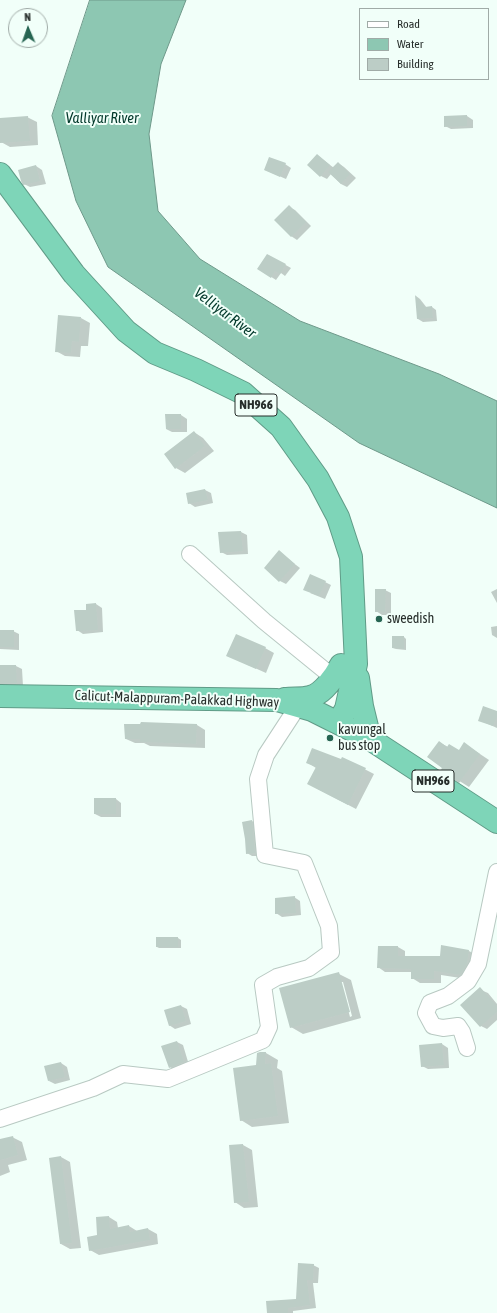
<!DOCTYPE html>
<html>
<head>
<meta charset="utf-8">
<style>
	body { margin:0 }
	#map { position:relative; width:497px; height:1313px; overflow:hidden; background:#f1fff9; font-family:"Asap Condensed",sans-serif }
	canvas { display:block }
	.legend { position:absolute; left:359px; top:8px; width:130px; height:72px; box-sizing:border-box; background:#f1fff9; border:1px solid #a0aba7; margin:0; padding:5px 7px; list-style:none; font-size:12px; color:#272e2b }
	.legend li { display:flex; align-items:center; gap:8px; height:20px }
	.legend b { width:20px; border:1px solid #a0aba7 }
	.north { position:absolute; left:8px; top:8px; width:40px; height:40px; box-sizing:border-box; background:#f1fff9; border:1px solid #a0aba7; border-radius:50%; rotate:358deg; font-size:11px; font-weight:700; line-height:16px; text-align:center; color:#272e2b }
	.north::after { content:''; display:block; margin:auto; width:14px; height:18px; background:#266552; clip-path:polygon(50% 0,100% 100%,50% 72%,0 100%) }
</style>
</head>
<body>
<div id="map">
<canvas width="497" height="1313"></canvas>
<ul class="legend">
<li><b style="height:5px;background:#fff"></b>Road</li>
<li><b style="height:11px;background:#8dc7b2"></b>Water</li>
<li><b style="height:11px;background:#bccdc6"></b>Building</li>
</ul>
<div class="north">N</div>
</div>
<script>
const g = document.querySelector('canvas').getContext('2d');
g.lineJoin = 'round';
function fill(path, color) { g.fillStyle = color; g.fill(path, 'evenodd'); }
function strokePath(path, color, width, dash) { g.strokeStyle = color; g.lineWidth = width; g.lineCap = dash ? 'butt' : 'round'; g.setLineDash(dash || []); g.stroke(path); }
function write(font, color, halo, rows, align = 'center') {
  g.font = font + ' "Asap Condensed",sans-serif'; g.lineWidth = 4; g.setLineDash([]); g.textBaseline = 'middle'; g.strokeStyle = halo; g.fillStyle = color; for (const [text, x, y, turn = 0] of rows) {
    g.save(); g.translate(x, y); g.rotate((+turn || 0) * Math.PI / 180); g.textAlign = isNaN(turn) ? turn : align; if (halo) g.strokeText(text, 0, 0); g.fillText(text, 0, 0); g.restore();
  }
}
const water = new Path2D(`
	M90,0H186L161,64L149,134L158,211L200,259L300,321L439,374L497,401V508L359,443L108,267L76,201L52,116Z`);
fill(water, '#8dc7b2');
strokePath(water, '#6e998a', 1);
fill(new Path2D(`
	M467,116L473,120V128L451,129L445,126Z
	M27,117L37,122L38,145L10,147L1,142L0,119Z
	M317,155L334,168L338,163L344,167L356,178L347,187L341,184L331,174L327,179L321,176Z
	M285,164L291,168L286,179L265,170Z
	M36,166L42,170L46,184L30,187L24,184Z
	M289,207L295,210L311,226L297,240L291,236Z
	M268,255L291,268L285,276L281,273L276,280L259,269Z
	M416,296L420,299L427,308L432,307L436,310L437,321L423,322L418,319Z
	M81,318L90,323L88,346H81L80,357L65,356L56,351Z
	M181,415L187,419V432H172L166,429Z
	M194,432L203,438L214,451L185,473L176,468Z
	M205,490L211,493L213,503L195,507L189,503Z
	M241,532L247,535L248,554L227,555L221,552Z
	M279,552L300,568L286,584L280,581Z
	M325,582L331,585L325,599L310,593Z
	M497,589V603L491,592Z
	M385,590L391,593V615H382L376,611Z
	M96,604L102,608L103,632L83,634L77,630L87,610Z
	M497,626V638L492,635L491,627Z
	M0,631H13L19,634V650L0,649Z
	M404,637L406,639V650L396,649L393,648Z
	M265,648L274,653L266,673L228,656Z
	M0,666H16L22,669L23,686L0,687Z
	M497,712V728L479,720Z
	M197,725L205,730V748L150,746L144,743H135L126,739Z
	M439,742L448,747L460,751L465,744L489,760L469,787L442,770Z
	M343,758L374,774L356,809L316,788V768L308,763L341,761Z
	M116,799L121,803V817H101L95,814Z
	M252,821L257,824L260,856H252L247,853Z
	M294,897L300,901L301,915L282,917L276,913Z
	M178,938L181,940V948H159L157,947Z
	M398,947L405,951V957H441L469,951L476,955L467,979L441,975V983H420L412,978V972H385L378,967Z
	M339,974L351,980L361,1018L303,1034L291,1027ZM341,982H343L352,1016L350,1017Z
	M481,990L488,993L497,1004V1020L487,1029L481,1026Z
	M181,1006L187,1009L191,1024L175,1029L169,1025Z
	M177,1042L183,1045L189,1065L176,1071L170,1067Z
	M442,1044L448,1048L449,1068L428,1069L422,1066Z
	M266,1053L278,1060L277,1068L282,1071L289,1123L252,1127L241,1120L257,1066L258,1054Z
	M61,1063L67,1067L70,1080L55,1084L49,1081Z
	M12,1137L22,1142L27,1160L8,1165L10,1172L0,1176V1148Z
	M243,1145L252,1150L258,1207L244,1208L235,1202Z
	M61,1157L70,1162L81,1248L70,1249L61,1244Z
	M109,1217L117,1222L118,1228L129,1226L137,1231L148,1229L157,1234L158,1244L99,1255L90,1250Z
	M313,1265L319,1268L318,1283H313L316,1308L293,1311V1313H268L297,1300Z`), '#0003');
fill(new Path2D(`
	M467,115V126L444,127V116Z
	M28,116L30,141L0,143V118Z
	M317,154L330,165L320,177L307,165Z
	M269,157L286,163L280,177L264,170Z
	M338,162L350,174L341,184L328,172Z
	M36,165L40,181L23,185L21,181L18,170Z
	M289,205L306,222L291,237L274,220Z
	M267,254L286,264L280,274L275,271L271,278L257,269Z
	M415,295L425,307L432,306L433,318L417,319Z
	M58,315L81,317L79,342L72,341L71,353L55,352Z
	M165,414H181V429H166Z
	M194,431L205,446L175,469L164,454Z
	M205,489L208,500L188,504L186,493Z
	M241,531L243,551L220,553L218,532Z
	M279,550L295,564L279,582L264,568Z
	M310,574L326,581L319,596L303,590Z
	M375,589H386L385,612H375Z
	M96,603L98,630L76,631L74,610H86V604Z
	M0,630H14V647H0Z
	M236,634L266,647L256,669L226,656Z
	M392,636H404V649L392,648Z
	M0,665H16L17,683L0,684Z
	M483,706L497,711V717L493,726L478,721Z
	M141,722L197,724L196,744L140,742V739H125L124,724H140Z
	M439,741L447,747L449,744L459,750L464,742L480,754L459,783L441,770L442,768L427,757Z
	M312,748L341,759L342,757L366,768L348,805L307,784L316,767L306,763Z
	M94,798H116V814H94Z
	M252,820L255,853L246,854L245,839L242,822Z
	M295,896L296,913L275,914V898Z
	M156,937H178V947H156Z
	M441,945L469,950L467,964L460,975L434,971V979H411V969L377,968L378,946H398V956H440Z
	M339,972L350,1012L290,1028L279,988Z
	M480,987L497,1006V1012L480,1027L460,1005Z
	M181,1005L186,1021L169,1026L164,1010Z
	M177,1041L184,1062L169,1068L161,1046Z
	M442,1043L444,1065L421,1067L419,1045Z
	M260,1052H266L265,1064L271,1063L278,1116L240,1121L233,1068L256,1065L257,1053Z
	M61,1062L65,1077L48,1081L44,1066Z
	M13,1136L18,1155L0,1160V1139Z
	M243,1144L249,1202L234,1203L229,1145Z
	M61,1156L72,1243L60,1244L49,1158Z
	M109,1216L110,1229L129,1225L130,1232L148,1228L150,1240L89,1251L87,1237L97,1235L96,1217Z
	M298,1263L314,1264L313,1280H307L310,1305L288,1308V1313H267L266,1301L296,1299Z`), '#bccdc6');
const minor = new Path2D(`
	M190,554L264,621L334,678
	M467,1048L462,1032L458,1026L443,1028L433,1026L426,1013L430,1003L448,996L468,981L478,964L497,872
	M0,1119L93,1088L123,1074L168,1079L263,1040L269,1027L263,985L277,977L309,968L331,952L329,926L304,863L265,855L258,779L266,755L298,706`);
const highway = new Path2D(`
	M0,174L74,274L126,331L155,353L196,370L243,393L281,427L318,479L338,517L351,557L356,664L346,709L338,723
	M358,678L362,706L370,739
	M0,696L277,700L312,710L370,739L497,822
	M285,699C293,698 303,699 310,697C323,694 335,676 341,665`);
strokePath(minor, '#b8c9c2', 18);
strokePath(highway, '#609b87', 24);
strokePath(minor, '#fff', 16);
strokePath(highway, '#7ed5b8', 22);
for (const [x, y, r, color] of [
	[379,619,4,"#266552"],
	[330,738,4,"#266552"]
]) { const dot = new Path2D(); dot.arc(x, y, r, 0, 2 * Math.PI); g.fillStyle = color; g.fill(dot); strokePath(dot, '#f1fff9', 1.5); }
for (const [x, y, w] of [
	[256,405,42],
	[433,781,42]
]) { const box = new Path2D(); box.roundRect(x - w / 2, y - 11, w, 22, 3); g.fillStyle = '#f1fff9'; g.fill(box); strokePath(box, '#272e2b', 1); }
write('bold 13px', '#272e2b', null, [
	["NH966",256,405],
	["NH966",433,781]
]);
write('14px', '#272e2b', '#f1fff9', [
	["sweedish",387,619],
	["kavungal",338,730],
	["bus stop",338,746]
], 'left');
write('14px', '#272e2b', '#f1fff9', [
	["Calicut-Malappuram-Palakkad Highway",177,699,2]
]);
write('italic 15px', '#03392b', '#f1fff9', [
	["Valliyar River",102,118],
	["Velliyar River",225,313,37]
]);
</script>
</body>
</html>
